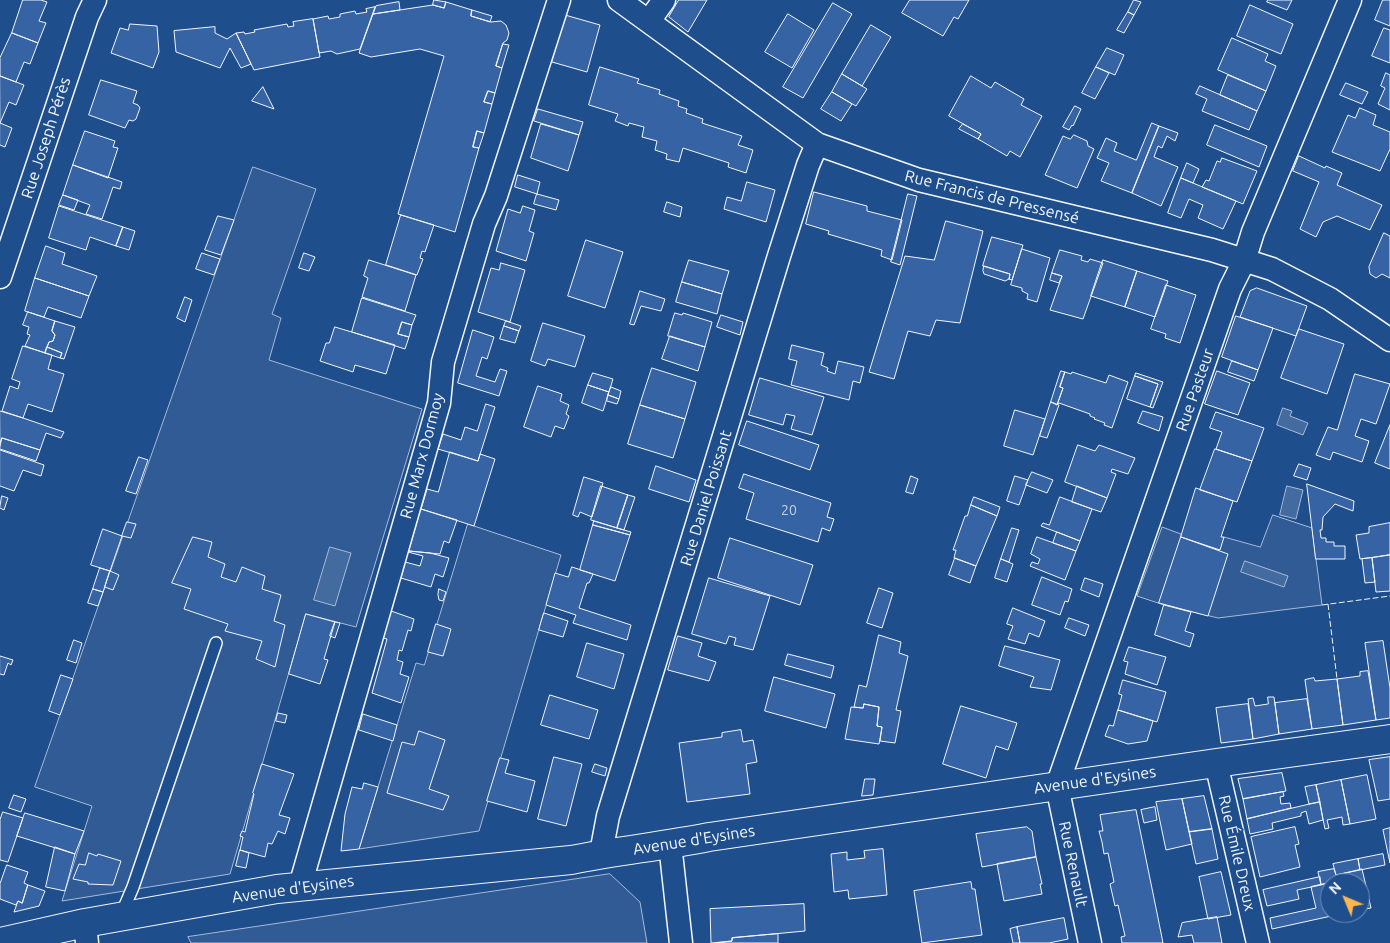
<!DOCTYPE html>
<html>
<head>
<meta charset="utf-8">
<style>
	body { margin:0 }
	#map { position:relative; width:1390px; height:943px; overflow:hidden; background:#1f4e8c; font-family:Ubuntu,sans-serif }
	canvas { display:block }
	.north { position:absolute; left:1320px; top:873px; width:50px; height:50px; box-sizing:border-box; background:#1f4e8c; border:1px solid #7391ba; border-radius:50%; rotate:315deg; font-size:14px; font-weight:700; line-height:20px; text-align:center; color:#f2f6ff }
	.north::after { content:''; display:block; margin:auto; width:18px; height:22px; background:#ffb74d; clip-path:polygon(50% 0,100% 100%,50% 72%,0 100%) }
</style>
</head>
<body>
<div id="map">
<canvas width="1390" height="943"></canvas>
<div class="north">N</div>
</div>
<script>
const g = document.querySelector('canvas').getContext('2d');
g.lineJoin = 'round';
function fill(path, color) { g.fillStyle = color; g.fill(path, 'evenodd'); }
function strokePath(path, color, width, dash) { g.strokeStyle = color; g.lineWidth = width; g.lineCap = dash ? 'butt' : 'round'; g.setLineDash(dash || []); g.stroke(path); }
function write(font, color, halo, rows, align = 'center') {
  g.font = font + ' Ubuntu,sans-serif'; g.lineWidth = 4; g.setLineDash([]); g.textBaseline = 'middle'; g.strokeStyle = halo; g.fillStyle = color; for (const [text, x, y, turn = 0] of rows) {
    g.save(); g.translate(x, y); g.rotate((+turn || 0) * Math.PI / 180); g.textAlign = isNaN(turn) ? turn : align; if (halo) g.strokeText(text, 0, 0); g.fillText(text, 0, 0); g.restore();
  }
}
const built = new Path2D(`
	M253,167L316,189L272,314L281,318L269,360L422,409L356,627L306,614L230,874L62,901L92,806L35,787Z
	M1273,515L1312,528L1322,605L1218,618L1164,605L1137,596L1162,527L1181,534V537L1219,550L1224,537L1260,547Z
	M468,524L561,555L479,831L359,849L416,663L424,665Z
	M610,874L640,902L647,943H191L188,937Z`);
fill(built, '#305b95');
strokePath(built, '#a8bbd7', 1);
const water = new Path2D(`
	M1283,408L1292,411L1290,416L1308,423L1303,435L1277,425Z
	M1287,486L1303,490L1296,519L1280,515Z
	M330,547L351,553L335,606L314,600Z
	M1245,561L1288,576L1284,587L1241,572Z`);
fill(water, '#446ba0');
strokePath(water, '#a8bbd7', 1);
const building = new Path2D(`
	M23,0H41L47,2L39,21L46,23L38,43L12,33Z
	M434,0L446,2L444,8L433,5Z
	M679,0H707L688,32L669,17Z
	M910,0H969L958,19L954,17L943,36L902,13Z
	M1134,0L1141,2L1134,15L1128,12Z
	M1268,0H1292L1287,10L1267,2Z
	M1383,0H1390V26L1375,20Z
	M399,2L400,10L373,14L376,6Z
	M446,2L472,10L471,16L491,22L501,21L506,25L509,33L507,40L503,43L496,66L502,68L495,93L488,91L484,102L492,104L484,133L477,131L473,147L479,148L455,232L398,214L444,56L420,49L371,57L359,53L373,14L433,5L444,8Z
	M833,3L852,14L803,98L783,87Z
	M1250,5L1293,24L1281,54L1237,36Z
	M375,7L360,49L337,54L331,51L319,53L313,19L328,16L329,19L340,17V14L355,11L356,14L367,12L366,9Z
	M472,10L492,16L490,22L471,16Z
	M1128,12L1134,15L1124,33L1117,30Z
	M788,14L814,30L792,68L765,52Z
	M565,15L600,25L587,72L552,62Z
	M313,19L320,57L254,70L236,33L244,32L245,34L255,32L254,30L287,24L288,27L294,26L293,22Z
	M130,24L157,26L159,52L153,68L111,53L120,28L128,30Z
	M871,25L891,37L862,86L842,74Z
	M215,27V33L227,39L236,33L251,64L241,68L230,48L220,68L176,52L174,31Z
	M1384,28L1390,30V63L1372,56Z
	M12,33L38,43L30,64L24,62L16,82L0,76V58Z
	M1232,38L1268,54L1265,61L1276,66L1266,91L1218,70Z
	M503,44L509,45L502,68L496,66Z
	M1107,48L1124,55L1115,75L1096,67Z
	M600,67L639,79L637,83L660,90L659,94L679,101L678,106L687,109L686,113L703,119L702,123L742,136L738,145L753,150L746,173L728,167L729,163L683,148L679,162L666,159L667,154L655,150L657,141L642,137L644,127L629,123L628,126L615,121L618,114L589,105Z
	M1096,67L1109,73L1095,99L1082,93Z
	M1386,73L1390,75V110L1378,104L1385,88L1381,86Z
	M842,74L867,89L856,106L832,92Z
	M1228,75L1266,91L1257,111L1220,95Z
	M0,76L24,85L16,105L9,102L0,123Z
	M971,76L991,88L995,82L1024,99L1021,105L1042,116L1020,157L1010,151L1007,156L978,139L981,134L949,116Z
	M101,80L137,91L133,103L138,105L140,108L136,119L133,121L129,120L125,128L89,115Z
	M1346,83L1368,92L1362,104L1340,95Z
	M1200,86L1257,111L1249,130L1202,111L1207,99L1196,94Z
	M263,87L274,109L252,101Z
	M488,91L495,93L492,104L484,102Z
	M832,92L852,104L841,121L821,109Z
	M1075,106L1081,109L1073,126L1072,125L1069,130L1063,127Z
	M1360,108L1376,115L1373,125L1390,132V149L1380,171L1332,152L1348,115L1355,118Z
	M538,109L583,122L579,135L534,121Z
	M0,123L12,128L5,147L0,145Z
	M1152,123L1159,126L1132,193L1101,181L1109,163L1097,158L1106,138L1117,143L1114,151L1136,160Z
	M541,124L579,135L568,171L531,158Z
	M963,124L981,134L978,139L959,129Z
	M1215,125L1267,146L1259,167L1207,145Z
	M1159,126L1178,133L1175,141L1167,136L1162,148L1158,146L1154,157L1178,167L1161,206L1132,193Z
	M85,131L115,141L113,147L118,148L108,178L73,165Z
	M477,131L484,133L479,148L473,147Z
	M1074,135L1087,141L1088,146L1094,149L1077,188L1045,175L1063,136L1070,139Z
	M1299,156L1325,168L1326,166L1342,173L1337,185L1382,205L1370,230L1337,216L1323,222L1316,237L1300,229L1319,182L1293,171Z
	M1222,158L1257,171L1243,204L1202,187L1206,180L1209,181L1217,161L1220,162Z
	M1187,163L1199,169L1193,183L1181,178Z
	M73,165L122,182L120,189L113,187L102,219L86,214L90,205L63,195Z
	M518,175L540,182L537,194L515,187Z
	M1181,178L1236,201L1223,229L1198,218L1203,205L1189,199L1181,218L1168,213Z
	M747,182L775,190L766,222L724,209L727,197L741,201Z
	M814,192L867,206V211L902,220L892,260L881,256L882,250L828,234L829,231L806,224Z
	M537,194L559,200L556,210L534,204Z
	M908,194L917,196L900,265L891,262Z
	M63,195L78,200L74,210L59,205Z
	M667,202L682,207L680,217L664,212Z
	M59,206L123,227L116,246L90,237L86,250L49,238Z
	M523,206L535,210L529,231L534,233L526,261L496,251L508,209L520,213Z
	M401,215L434,225L425,252L422,251L420,258L423,259L417,275L386,265Z
	M218,216L234,220L221,255L205,250Z
	M946,221L983,231L960,323L936,320L930,336L908,331L894,379L869,372L905,256L934,260Z
	M123,227L135,231L129,250L116,246Z
	M1384,233L1390,236V278L1382,274L1376,278L1370,274L1369,267Z
	M992,237L1023,245L1012,280L1009,279L1010,274L983,266Z
	M586,240L623,252L605,308L568,296Z
	M46,246L65,253L62,264L97,276L89,296L35,278Z
	M1022,249L1050,258L1037,302L1027,299L1028,294L1022,291V288L1011,285Z
	M1060,250L1082,256L1081,260L1088,262L1090,259L1103,263L1083,319L1050,310L1062,276L1052,273Z
	M202,253L220,259L214,275L196,269Z
	M304,253L315,257L309,271L299,268Z
	M369,260L416,275L405,311L362,297L368,278L364,276Z
	M689,260L729,271L722,294L682,282Z
	M1103,260L1137,271L1125,307L1091,296Z
	M501,263L525,270L510,322L478,312L491,268L499,270Z
	M984,266L1010,274L1009,279L1005,281L984,274L983,271Z
	M1137,271L1168,281L1155,317L1125,307Z
	M1052,273L1062,276L1059,283L1050,280Z
	M35,278L89,296L81,318L48,307L44,317L25,311Z
	M682,282L722,294L717,314L676,302Z
	M1166,285L1196,295L1180,343L1165,338L1166,334L1151,329Z
	M1257,288L1307,306L1296,336L1240,317L1250,291Z
	M640,291L665,299L661,311L641,306L634,325L630,324Z
	M185,297L192,300L185,322L177,318Z
	M362,298L416,315L412,325L402,322L398,334L409,337L405,349L352,332Z
	M28,312L55,321L52,331L55,335L53,341L49,342L45,353L25,346L30,335L27,334L29,327L23,325Z
	M675,313L682,315L683,313L712,322L705,347L668,336Z
	M721,315L743,322L740,335L717,327Z
	M1236,316L1273,328L1258,370L1222,357Z
	M55,321L75,327L64,359L60,358L62,353L47,347L49,342L53,341L55,335L52,331Z
	M506,321L521,326L519,331L504,326Z
	M402,322L412,325L409,337L398,334Z
	M543,323L585,336L575,367L548,359L545,366L531,361Z
	M504,326L519,331L515,343L500,339Z
	M335,327L395,345L386,374L355,365L353,372L320,361L326,343H329Z
	M1299,329L1344,344L1327,394L1281,378Z
	M473,330L494,337L487,359L482,357L476,376L495,382L500,369L507,371L499,396L458,383Z
	M670,336L705,347L698,371L662,359Z
	M792,345L824,353L821,365L828,368L827,371L835,374L838,361L864,367L860,383L853,381L849,400L791,385L797,361L789,359Z
	M23,346L52,355L48,369L64,374L52,412L28,404L23,418L2,411L10,386L18,389L20,382L12,379Z
	M47,347L62,353L60,358L45,353Z
	M1232,361L1258,370L1254,381L1228,372Z
	M652,368L696,382L685,419L640,405Z
	M1061,371L1065,372L1060,387L1063,388L1057,405L1051,402Z
	M1217,371L1250,383L1238,415L1205,404Z
	M1065,372L1071,374L1072,372L1106,383L1109,375L1128,382L1112,428L1104,425L1105,423L1094,419L1095,418L1090,416V414L1059,403L1057,405L1063,388L1060,387Z
	M593,373L613,379L609,392L588,385Z
	M1136,373L1163,382L1153,408L1150,407L1158,384L1135,376Z
	M1355,374L1390,384L1376,424L1361,419L1355,436L1369,441L1362,462L1333,452L1330,460L1316,455L1328,427L1337,430Z
	M1135,376L1158,384L1150,407L1127,399Z
	M760,378L824,397L812,435L791,429L795,416L786,414L783,425L749,415Z
	M588,385L609,392L603,411L582,403Z
	M538,386L562,394L560,401L569,405L566,414L569,416L564,429L555,426L551,437L524,427Z
	M611,387L621,391L619,399L608,395Z
	M608,395L619,399L617,404L607,401Z
	M1051,402L1059,405L1047,438L1040,436Z
	M486,404L495,407L478,461L438,449L443,434L461,440L465,427L477,431Z
	M640,405L685,419L673,458L628,444Z
	M1015,410L1045,419L1033,455L1004,446Z
	M0,411L23,418L64,432L61,438L46,433L40,450L2,438L0,443Z
	M1143,411L1163,417L1159,431L1138,423Z
	M1216,412L1264,428L1252,461L1216,449L1222,432L1210,428Z
	M747,421L819,445L810,470L739,445Z
	M1390,425V469L1375,463Z
	M2,438L40,450L36,461L0,449Z
	M1078,445L1095,451L1099,445L1135,458L1128,474L1112,469L1111,472L1116,474L1107,498L1065,482Z
	M1215,449L1252,461L1237,502L1200,490Z
	M0,450L44,465L41,476L23,470L14,491L0,486Z
	M450,452L478,461L480,454L495,459L474,526L421,509L427,489L438,492Z
	M139,457L148,460L136,494L126,491Z
	M1299,464L1311,468L1307,480L1294,476Z
	M656,466L696,480L689,502L649,489Z
	M1032,472L1053,480L1047,493L1026,485Z
	M744,474L831,503L827,517L834,519L830,531L822,528L818,542L746,519L754,493L739,488Z
	M911,476L918,479L913,494L906,492Z
	M1015,476L1028,480L1019,505L1007,501Z
	M584,477L603,483L592,517L580,512L578,517L573,515Z
	M1307,484L1354,501L1353,511L1335,504L1323,517L1322,530H1320L1321,538H1326V542H1334V546H1345V559H1316Z
	M601,486L628,495L617,528L591,520Z
	M1077,486L1107,498L1101,512L1072,502Z
	M1196,488L1233,501L1221,537H1224L1220,550L1181,537Z
	M628,495L635,497L624,530L617,528Z
	M2,496L8,498L4,510L0,508Z
	M974,497L1000,507L997,516L971,505Z
	M1060,497L1092,509L1080,541L1041,526L1043,523L1049,525Z
	M971,505L997,516L976,566L954,558L956,550H953L965,516H967Z
	M421,509L457,520L449,543L444,541L440,554L409,551Z
	M594,521L624,530L631,532L630,535L593,525Z
	M127,522L136,524L131,538L122,536Z
	M1390,523V555L1360,559L1356,535L1369,533V527Z
	M593,525L630,535L615,581L580,570Z
	M1012,528L1019,530L1009,562L1001,559Z
	M103,529L122,536L110,571L91,565Z
	M1057,532L1080,541L1076,551L1053,543Z
	M193,537L212,542L208,557L225,564L221,577L236,582L242,567L265,576L262,589L281,595L274,621L285,625L275,667L256,659L262,641L225,631L228,624L184,609L191,589L172,583Z
	M1037,537L1076,551L1065,580L1030,566L1032,562L1038,564L1040,559L1031,554Z
	M1181,537L1228,554L1208,616L1159,603Z
	M730,538L813,565L800,605L718,578Z
	M409,551L430,553L449,558L443,577L435,574L431,587L401,578L405,562L420,566L423,556L408,552Z
	M1390,555V591L1376,592L1372,558Z
	M955,558L976,566L970,583L949,575Z
	M1372,558L1375,582L1365,583L1362,559Z
	M1001,559L1013,564L1007,582L995,578Z
	M572,567L593,574L589,583H587L579,608L631,625L627,640L573,623L576,615L546,605L555,573L568,577Z
	M100,568L110,571L103,592L93,589Z
	M110,571L119,575L113,590L105,587Z
	M1042,577L1072,589L1068,602L1065,601L1060,615L1032,605Z
	M709,578L770,596L753,650L734,645L736,638L729,636L726,644L692,634Z
	M1085,578L1103,584L1099,597L1081,590Z
	M879,588L893,593L882,628L867,623Z
	M93,589L103,592L98,606L88,603Z
	M439,589L446,592L443,601L439,600L438,595Z
	M1164,605L1191,612L1185,631L1194,634L1190,647L1155,635Z
	M1013,608L1045,621L1039,637L1029,633L1025,644L1008,639L1013,626L1007,624Z
	M391,611L414,619L411,631L408,630L402,651L399,650L397,660L403,662L400,674L409,677L401,703L372,693L387,639L383,638Z
	M544,613L568,621L563,637L539,630Z
	M306,614L335,622L324,659L328,660L320,684L289,674Z
	M1069,618L1089,625L1085,636L1065,628Z
	M335,622L340,623L335,638L330,636Z
	M436,624L451,629L443,656L428,652Z
	M879,635L901,642L899,653L908,656L896,710L901,711L895,743L880,741L882,727L877,726L879,707L864,704L863,708L854,707L859,685L866,687Z
	M678,636L702,643L698,656L716,662L709,681L668,670Z
	M74,640L82,643L76,663L67,660Z
	M1383,641L1390,688V718L1376,720L1365,643Z
	M587,643L624,654L614,689L577,677Z
	M1005,646L1060,660L1051,690L1030,687L1034,677L999,666Z
	M1129,647L1166,657L1157,685L1125,674L1128,662L1124,661Z
	M788,654L834,666L831,678L785,665Z
	M0,656L13,660L11,665L8,663L4,675L0,674Z
	M1368,671L1376,720L1343,725L1337,679L1360,676V672Z
	M61,675L73,679L60,715L49,711Z
	M774,677L835,694L826,728L765,711Z
	M1314,678L1315,681L1337,679L1343,725L1312,729L1305,680Z
	M1123,680L1166,692L1157,722L1118,710L1122,695L1119,694Z
	M550,695L598,710L589,739L541,725Z
	M1268,697H1274L1279,734L1253,739L1248,699L1253,698L1255,706L1268,704Z
	M1307,699L1312,729L1279,734L1275,703Z
	M864,704L879,707L877,726L882,727L879,744L845,739L851,707L863,708Z
	M1248,704L1253,739L1221,743L1216,708Z
	M961,706L1017,723L1008,750L996,746L986,778L943,764Z
	M1118,710L1153,721L1147,741L1128,744L1105,736L1109,725L1113,726Z
	M278,713L287,715L285,723L276,721Z
	M363,714L397,725L393,741L359,730Z
	M741,730L743,742L753,740L757,762L746,764L750,794L687,802L679,743L722,737V733Z
	M419,731L445,740L429,789L449,796L443,810L387,793L402,742L414,745Z
	M554,757L582,764L566,826L538,819Z
	M1390,757V799L1378,801L1369,760Z
	M500,758L509,760L505,773L535,781L527,812L487,801Z
	M262,764L294,774L279,815L290,818L285,834L278,831L272,844L268,843L265,857L240,850L243,837L240,836L242,831L245,832L254,794L253,793Z
	M595,764L607,768L605,776L592,772Z
	M1282,773L1286,791L1243,799L1238,779Z
	M1367,775L1376,819L1350,824L1341,780Z
	M865,779H875L873,795L862,796Z
	M1341,780L1350,824L1343,825L1342,817L1327,820L1329,828L1325,829L1316,785Z
	M364,783L378,787L359,849L341,851L345,814L352,787L362,789Z
	M1316,785L1320,802L1309,804L1305,787Z
	M1283,792L1284,796L1280,797L1281,804L1290,803L1291,808L1247,819L1243,799Z
	M14,795L26,799L21,812L9,808Z
	M1204,796L1212,829L1189,832L1182,799Z
	M1182,799L1192,844L1166,850L1156,802Z
	M1320,802L1323,820L1309,824L1306,811L1301,813V816L1272,823L1273,829L1250,834L1247,819Z
	M1155,807L1157,820L1144,823L1141,810Z
	M1136,810L1157,913L1163,943H1122L1121,937L1125,936L1118,905L1115,906L1110,884L1114,882L1108,853L1104,854L1102,842L1099,831H1103L1100,815Z
	M3,812L23,818L8,862L0,860V820Z
	M25,813L84,831L75,854L17,836Z
	M1027,827L1032,831L1036,857L982,867L976,834Z
	M1295,827L1299,844L1295,845L1300,867L1260,877L1251,837Z
	M1390,828V863L1383,830Z
	M1212,829L1218,859L1196,864L1189,832Z
	M55,847L75,854L65,891L46,887Z
	M883,849L887,895L849,899L848,890L834,892L831,854L847,852V860L865,858L864,851Z
	M240,850L249,853L246,868L236,866Z
	M89,853L97,856L98,854L121,861L113,885L88,884V882L73,879L79,864L85,865Z
	M1383,854L1385,865L1360,870L1358,859Z
	M1036,857L1042,884H1040L1042,894L1004,901L997,864Z
	M1358,859L1360,870L1336,875L1333,864Z
	M7,865L28,872L24,883L28,885L22,903L18,901L16,905L0,899V884Z
	M1334,869L1336,875L1362,869L1371,908L1360,910V883H1338L1337,881L1321,885L1318,872Z
	M1221,872L1231,915L1208,919L1199,877Z
	M1320,877L1321,885L1297,890L1299,899L1267,906L1263,890Z
	M1337,881L1338,883H1330V913H1345L1272,929L1270,918L1316,908L1311,887Z
	M971,882L972,889H975L982,935L922,943L914,891Z
	M28,885L45,891L39,906L14,912L18,901L22,903Z
	M804,904L805,931L741,937L732,938V941L711,943L710,909Z
	M1217,917L1222,943H1194L1192,935L1178,937L1182,923Z
	M1064,918L1068,939L1049,943H1020L1017,927Z
	M1017,927L1020,943H1013L1010,929Z
	M778,934V943H715L732,941V938Z`);
fill(building, '#3563a3');
strokePath(building, '#f2f6ff', 1);
const service = new Path2D(`
	M121,915L133,887L216,643`);
const minor = new Path2D(`
	M619,0L817,144L919,180L1212,250L1272,269L1330,299L1390,340
	M649,21L664,0
	M0,277L87,17L95,0
	M1216,763L1258,943
	M670,844L681,943
	M601,853L608,816L779,256L808,165L817,144
	M300,886L439,403L443,362L484,224L496,196L559,0
	M85,923L87,943
	M1090,943L1057,786L1230,289L1244,261L1253,232L1350,0`);
const tertiary = new Path2D(`
	M0,942L85,923L277,889L571,860C617,851 663,846 709,837L1216,763L1390,739`);
strokePath(service, '#f2f6ff', 14);
strokePath(minor, '#f2f6ff', 25);
strokePath(tertiary, '#f2f6ff', 30);
strokePath(service, '#1f4e8c', 11);
strokePath(minor, '#1f4e8c', 22);
strokePath(tertiary, '#1f4e8c', 28);
strokePath(new Path2D(`
	M1328,604L1337,679
	M1322,605L1390,596`), '#f2f6ff', 1, [6, 2.5]);
write('14px', '#c3d1e8', null, [
	["20",789,510]
]);
write('16px', '#f2f6ff', '#1f4e8c', [
	["Rue Joseph Pérès",46,138,-72],
	["Rue Francis de Pressensé",992,197,14],
	["Rue Pasteur",1195,390,-71],
	["Rue Marx Dormoy",422,456,-75],
	["Rue Daniel Poissant",706,498,-73],
	["Avenue d'Eysines",1095,780,-8],
	["Avenue d'Eysines",694,840,-9],
	["Rue Émile Dreux",1237,853,77],
	["Rue Renault",1073,864,78],
	["Avenue d'Eysines",293,889,-8]
]);
</script>
</body>
</html>
